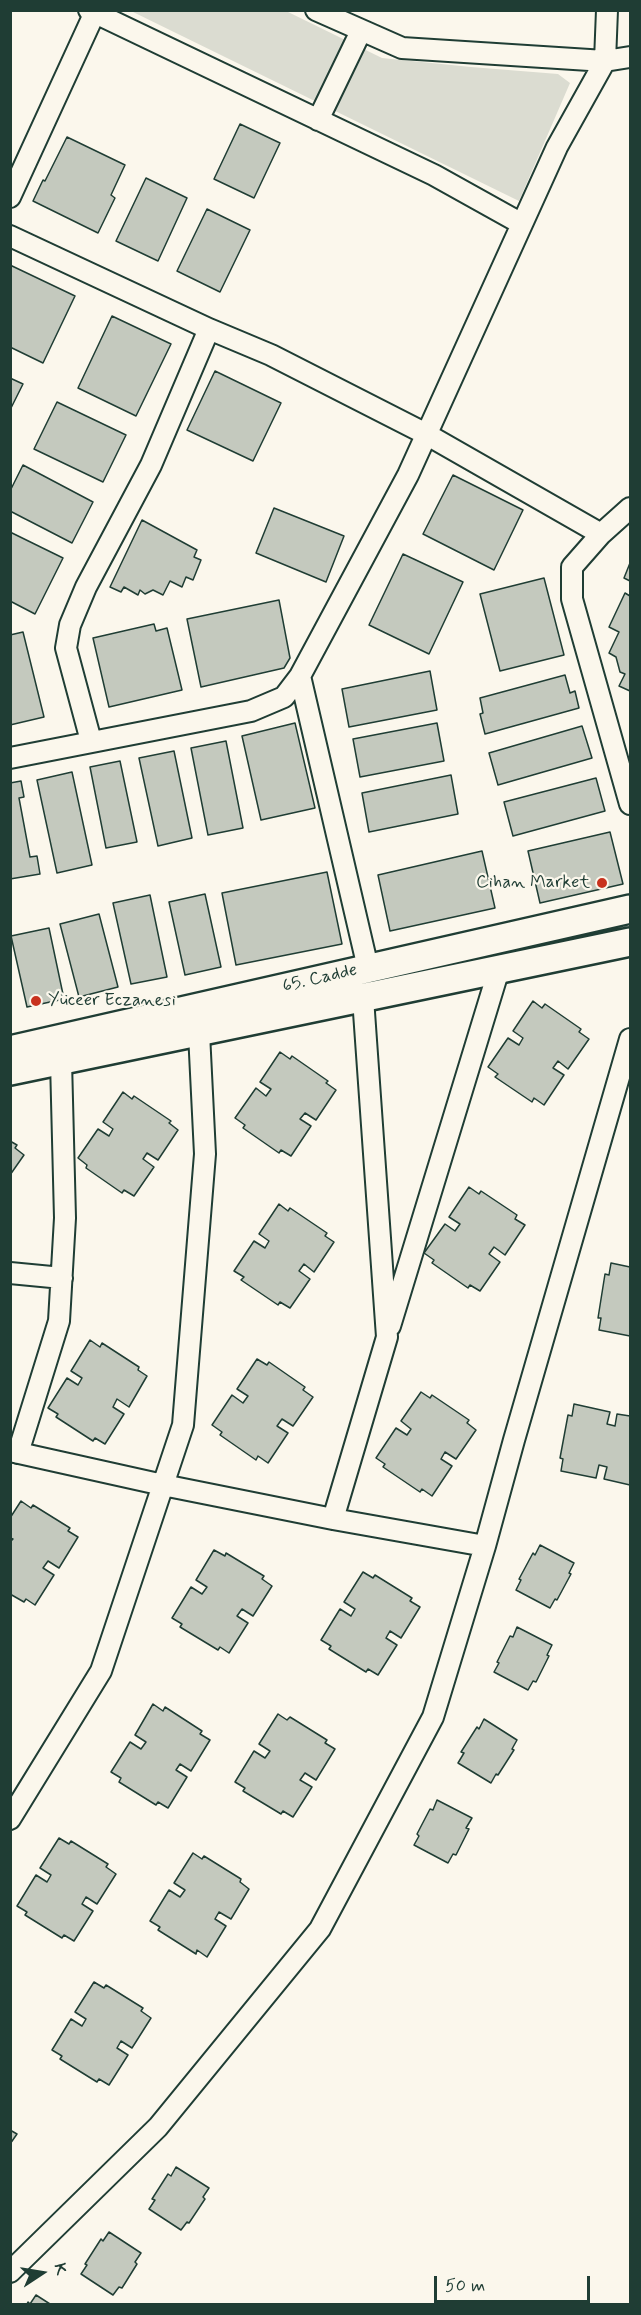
<!DOCTYPE html>
<html>
<head>
<meta charset="utf-8">
<style>
	body { margin:0 }
	#map { position:relative; width:641px; height:2315px; overflow:hidden; background:#fbf7ec; font-family:Mynerve,sans-serif }
	canvas { display:block }
	.frame { position:absolute; inset:0; border:12px solid #1f3d34; pointer-events:none }
	.north { position:absolute; left:12px; top:2243px; width:60px; height:60px; -webkit-text-stroke:4px #fbf7ec; paint-order:stroke; rotate:78deg; font-size:16px; font-weight:700; line-height:24px; text-align:center; color:#1f3d34 }
	.north::after { content:''; display:block; margin:auto; width:21px; height:27px; background:#1f3d34; clip-path:polygon(50% 0,100% 100%,50% 72%,0 100%) }
	.scale { position:absolute; left:434px; top:2276px; width:156px; height:27px; box-sizing:border-box; border:3px solid #1f3d34; border-top:0; padding-left:8px; font-size:18px; line-height:21px; white-space:nowrap; color:#1f3d34; -webkit-text-stroke:4px #fbf7ec; paint-order:stroke }
</style>
</head>
<body>
<div id="map">
<canvas width="641" height="2315"></canvas>
<div class="frame"></div>
<div class="north">K</div>
<div class="scale">50 m</div>
</div>
<script>
const g = document.querySelector('canvas').getContext('2d');
g.lineJoin = 'round';
function fill(path, color) { g.fillStyle = color; g.fill(path, 'evenodd'); }
function strokePath(path, color, width, dash) { g.strokeStyle = color; g.lineWidth = width; g.lineCap = dash ? 'butt' : 'round'; g.setLineDash(dash || []); g.stroke(path); }
function write(font, color, halo, rows, align = 'center') {
  g.font = font + ' Mynerve,sans-serif'; g.lineWidth = 4.5; g.setLineDash([]); g.textBaseline = 'middle'; g.strokeStyle = halo; g.fillStyle = color; for (const [text, x, y, turn = 0] of rows) {
    g.save(); g.translate(x, y); g.rotate((+turn || 0) * Math.PI / 180); g.textAlign = isNaN(turn) ? turn : align; if (halo) g.strokeText(text, 0, 0); g.fillText(text, 0, 0); g.restore();
  }
}
fill(new Path2D(`
	M131,11H286L382,58L471,67L558,74L570,83L519,201Z`), '#dbdcd1');
const building = new Path2D(`
	M240,124L280,143L254,198L214,179Z
	M67,137L125,165L111,195L115,198L98,233L33,201L43,180L45,181Z
	M146,178L187,198L158,261L116,241Z
	M207,209L250,230L220,292L177,271Z
	M10,265L75,296L43,363L10,347Z
	M112,316L171,344L136,416L78,388Z
	M215,371L281,403L253,461L187,430Z
	M10,378L23,384L10,410Z
	M57,402L126,435L103,482L34,449Z
	M23,465L93,502L72,543L10,511V491Z
	M453,475L523,510L494,570L423,534Z
	M274,508L344,536L326,582L256,553Z
	M142,520L197,550L194,557L201,560L193,580L186,577L182,587L170,581L163,595L153,590L145,594L140,590L138,595L124,587L121,592L110,587Z
	M10,532L63,558L35,614L10,601Z
	M403,554L463,582L429,654L369,625Z
	M630,563V581L624,578Z
	M544,578L564,655L500,671L480,594Z
	M625,593L630,596V691L619,686L625,674L620,672L616,657L609,653L619,632L609,627Z
	M279,600L290,658L284,668L201,687L187,619Z
	M154,624L156,631L167,628L182,690L109,707L93,638Z
	M23,632L44,717L10,725V635Z
	M430,671L437,710L349,727L342,689Z
	M565,675L570,693L575,691L579,708L485,734L480,714L483,713L480,698Z
	M295,723L315,808L261,820L242,736Z
	M437,723L444,761L360,777L353,739Z
	M582,726L592,758L498,785L489,753Z
	M226,741L243,828L208,835L191,748Z
	M174,751L192,838L158,846L139,758Z
	M120,761L137,842L106,848L90,767Z
	M72,772L92,865L57,873L37,780Z
	M451,775L458,814L369,832L362,793Z
	M596,778L605,811L513,836L504,802Z
	M21,781L24,797L19,798L30,857L37,856L40,874L10,879V783Z
	M610,832L623,884L540,903L528,851Z
	M482,851L495,908L390,931L378,875Z
	M327,872L342,944L236,965L222,893Z
	M205,894L221,967L185,975L169,902Z
	M150,895L167,977L131,984L113,903Z
	M99,914L118,987L79,997L60,924Z
	M49,928L64,999L27,1007L11,936Z
	M533,1001L542,1008L545,1004L581,1029L579,1032L589,1039L568,1069L558,1061L553,1068L564,1075L544,1105L534,1098L532,1102L495,1077L498,1074L488,1067L508,1038L519,1045L523,1038L513,1031Z
	M280,1052L290,1059L292,1056L328,1081L326,1083L336,1090L316,1120L305,1113L300,1119L311,1126L291,1156L281,1150L279,1153L243,1128L245,1125L235,1118L256,1088L266,1096L271,1089L260,1082Z
	M123,1092L132,1099L134,1096L171,1121L169,1123L178,1130L158,1160L147,1153L143,1159L154,1167L134,1196L124,1190L122,1193L86,1168L87,1165L78,1158L98,1129L109,1136L113,1129L103,1122Z
	M10,1141L17,1145L15,1148L24,1155L10,1175Z
	M469,1187L479,1194L481,1191L517,1215L515,1219L525,1225L505,1255L494,1247L489,1254L500,1262L480,1291L470,1285L468,1288L432,1263L434,1260L424,1253L445,1224L455,1231L460,1224L449,1217Z
	M279,1204L288,1211L290,1208L327,1233L325,1236L334,1242L314,1272L304,1264L299,1271L310,1279L290,1308L280,1302L278,1305L241,1280L244,1277L234,1271L254,1241L265,1248L269,1241L259,1234Z
	M611,1263L630,1267V1336L599,1330L601,1318H598L605,1274L609,1275Z
	M90,1340L100,1347L102,1343L139,1367L138,1370L147,1376L129,1407L117,1399L113,1407L124,1414L105,1444L95,1438L93,1441L56,1417L58,1414L48,1408L67,1378L78,1385L82,1378L71,1371Z
	M257,1359L267,1365L269,1362L305,1387L303,1390L313,1397L293,1426L282,1419L277,1426L288,1433L268,1463L258,1456L256,1460L220,1435L222,1432L212,1425L232,1395L243,1403L248,1396L237,1389Z
	M421,1392L430,1398L432,1395L469,1420L467,1423L476,1430L456,1459L445,1452L441,1459L452,1466L432,1496L422,1489L420,1492L383,1467L385,1464L376,1458L396,1428L407,1435L411,1429L401,1421Z
	M574,1404L610,1412L607,1424L615,1426L617,1414L630,1416V1485L604,1479L607,1467L599,1465L596,1478L561,1471L563,1459L560,1458L568,1415L572,1416Z
	M21,1501L31,1508L33,1505L70,1528L68,1531L78,1537L59,1568L48,1561L43,1568L54,1575L35,1605L26,1599L24,1602L10,1594V1542L13,1539L10,1538V1518Z
	M540,1545L574,1563L569,1573L571,1574L557,1600L555,1599L550,1608L516,1590L521,1580L519,1579L533,1553L535,1555Z
	M214,1550L225,1556L226,1553L264,1576L262,1579L272,1586L253,1616L242,1609L237,1616L248,1623L229,1653L220,1647L218,1650L180,1627L182,1624L172,1618L191,1587L202,1594L207,1587L196,1580Z
	M363,1572L373,1578L375,1575L412,1598L410,1601L420,1607L401,1638L390,1631L386,1638L397,1645L378,1675L368,1669L366,1672L329,1649L331,1646L321,1640L340,1609L351,1616L355,1609L344,1602Z
	M517,1627L552,1645L547,1655L549,1656L536,1682L533,1681L528,1690L494,1672L499,1663L497,1662L510,1636L513,1637Z
	M153,1704L163,1711L165,1707L202,1731L200,1734L210,1740L191,1771L180,1764L176,1770L187,1777L168,1808L158,1802L156,1805L119,1782L121,1778L111,1772L130,1742L141,1749L146,1742L135,1735Z
	M278,1714L287,1720L290,1717L327,1740L325,1743L335,1749L316,1780L305,1773L300,1780L312,1787L293,1817L283,1811L281,1814L243,1791L245,1788L235,1782L254,1751L265,1758L270,1751L259,1744Z
	M484,1719L517,1740L512,1749L514,1750L498,1775L496,1774L491,1783L458,1763L464,1753L461,1752L477,1727L479,1729Z
	M437,1800L472,1818L466,1828L469,1829L456,1855L453,1854L448,1863L414,1845L419,1836L417,1834L430,1809L433,1810Z
	M59,1838L69,1844L71,1841L108,1864L106,1867L116,1874L97,1904L86,1897L82,1904L93,1911L74,1941L64,1935L62,1938L25,1915L27,1912L17,1906L36,1875L47,1882L51,1875L40,1868Z
	M193,1853L202,1859L204,1856L241,1879L240,1882L249,1889L231,1919L219,1912L215,1919L226,1926L207,1957L197,1950L196,1954L158,1930L160,1927L150,1921L169,1890L180,1897L185,1890L174,1883Z
	M94,1982L104,1988L106,1985L143,2008L141,2011L151,2018L132,2048L121,2041L117,2048L128,2055L109,2085L99,2079L97,2082L60,2059L62,2056L52,2050L71,2019L82,2026L86,2019L75,2012Z
	M10,2130L17,2134L10,2144Z
	M176,2167L209,2188L203,2197L205,2199L189,2223L187,2222L181,2230L149,2209L155,2200L152,2199L168,2174L171,2176Z
	M109,2232L141,2253L135,2262L137,2264L122,2288L119,2287L113,2295L81,2274L87,2265L85,2264L101,2239L103,2241Z
	M36,2295L50,2304H27L28,2302L30,2304Z`);
fill(building, '#c4c9be');
strokePath(building, '#1f3d34', 1.5);
const street = new Path2D(`
	M89,10L434,175L522,224
	M316,10L402,48L605,61L607,10
	M318,120L361,31
	M10,197L96,10
	M10,236L209,329L271,355L426,434L601,534
	M630,508L601,534L572,567V599L630,804
	M300,676L368,968
	M91,741L66,648L70,625L86,587L151,465L209,329
	M10,758L251,711L284,697L300,676L408,475L557,147L605,61L630,57
	M10,1273L62,1278
	M390,1326L499,969
	M10,1451L163,1485L333,1519L485,1546
	M18,1453L59,1321L65,1218L61,1061
	M333,1519L387,1337L363,998
	M10,1819L101,1671L183,1425L205,1154L199,1033
	M10,2272L158,2127L320,1929L433,1717L485,1546L514,1440L630,1039`);
const secondary = new Path2D(`
	M10,1050L630,909
	M10,1071L630,942`);
strokePath(street, '#1f3d34', 24);
strokePath(secondary, '#1f3d34', 32);
strokePath(street, '#fbf7ec', 20);
strokePath(secondary, '#fbf7ec', 27);
for (const [x, y, r, color] of [
	[602,883,6,"#c8321e"],
	[36,1001,6,"#c8321e"]
]) { const dot = new Path2D(); dot.arc(x, y, r, 0, 2 * Math.PI); g.fillStyle = color; g.fill(dot); strokePath(dot, '#fbf7ec', 2); }
write('18px', '#1f3d34', '#fbf7ec', [
	["Cihan Market",590,883],
	["Yüceer Eczanesi",48,1001,"left"]
], 'right');
write('18px', '#1f3d34', '#fbf7ec', [
	["65. Cadde",320,979,-13]
]);
</script>
</body>
</html>
